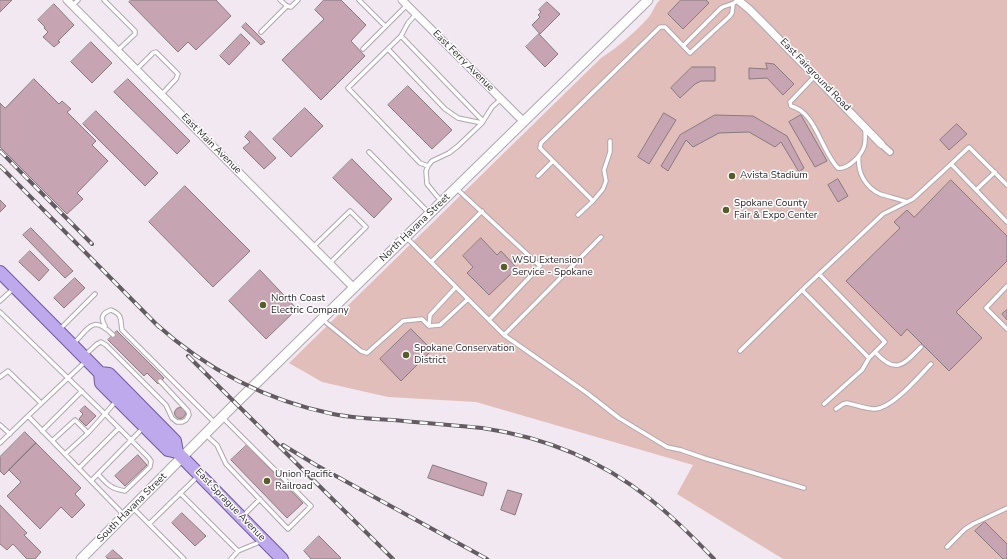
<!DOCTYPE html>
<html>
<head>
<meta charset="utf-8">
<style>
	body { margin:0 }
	canvas { display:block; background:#f2e8f2 }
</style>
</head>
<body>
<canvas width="1007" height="559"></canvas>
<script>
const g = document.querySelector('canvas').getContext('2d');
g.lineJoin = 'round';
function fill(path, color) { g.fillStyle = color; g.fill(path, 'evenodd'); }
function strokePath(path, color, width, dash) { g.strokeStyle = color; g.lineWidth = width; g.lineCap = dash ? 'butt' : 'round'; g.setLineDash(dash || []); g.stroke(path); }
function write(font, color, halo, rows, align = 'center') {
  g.font = font + ' "Nunito Sans",sans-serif'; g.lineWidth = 3; g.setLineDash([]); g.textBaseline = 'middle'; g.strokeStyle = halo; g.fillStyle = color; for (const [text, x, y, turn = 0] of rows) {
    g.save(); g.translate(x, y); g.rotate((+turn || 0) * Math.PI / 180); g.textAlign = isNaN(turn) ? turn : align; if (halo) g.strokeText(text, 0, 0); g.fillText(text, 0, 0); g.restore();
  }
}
fill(new Path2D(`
	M660,0H1007V559H783L677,494L693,465L476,402L388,397L322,382L289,363L601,58C618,47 633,34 647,19C653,13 654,5 660,0Z`), '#e2beba');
const building = new Path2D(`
	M0,0H12L0,12Z
	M131,0H216L231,16L196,50L188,42L178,52L129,2Z
	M324,0H341L366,25L351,41L365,56L321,100L282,60L324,19L315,10Z
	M681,0H706L709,3L683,29L668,14Z
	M547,2L560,14L540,34L532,25L540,17L538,15L541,12L539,10Z
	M54,4L74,25L58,41L60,42L54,47L43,37L48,32L44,28L45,27L38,20Z
	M246,23L265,42L261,45L242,27Z
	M241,34L250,43L229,65L220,56Z
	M539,34L558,54L545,67L526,47Z
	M91,42L112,63L92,83L71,62Z
	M766,63L774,64L794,84L783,95L767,78L749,79V68L767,69Z
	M692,67H715V81H701L695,84L680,98L671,88Z
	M34,79L59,104L62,101L71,109L67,112L96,141L92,145L108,161L77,193L83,199L67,214L0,147V103L5,108Z
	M128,79L190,141L177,154L114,92Z
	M408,86L452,130L432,149L388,105Z
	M305,108L323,126L291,157L273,139Z
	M96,111L158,173L145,186L83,124Z
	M664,113L676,120L649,164L638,157Z
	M715,115L753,116L787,136L804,168L799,172L781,142L775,147L749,132L719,133L693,147L686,140L668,171L661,166L680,135Z
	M801,115L827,161L815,167L789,122Z
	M957,124L967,134L949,150L940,140Z
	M250,131L276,158L264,169L243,148L250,142L245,137Z
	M352,159L392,199L374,218L333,178Z
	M838,179L848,196L838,202L828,185Z
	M951,180L1007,236V261L956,312L982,338L949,371L907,329L901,336L846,281L900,228L894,222L907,210L914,217Z
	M185,186L250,251L213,287L149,222Z
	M0,200L6,206L0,212Z
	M31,228L73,271L65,278L23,235Z
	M481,238L497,255L501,251L517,268L489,295L467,273L473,267L463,256Z
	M30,251L49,270L39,281L19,262Z
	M260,270L297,309L266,339L229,301Z
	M75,278L85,288L64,308L54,298Z
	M1007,310V320L1002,314Z
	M411,329L432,350L401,381L380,359Z
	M117,331L164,378L158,384L147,373L144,376L108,340Z
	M85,406L96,416L86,426L79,419L83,414L80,411Z
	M174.5 413a5.5 5.5 0 1 1 11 0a5.5 5.5 0 1 1-11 0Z
	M25,432L36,443L4,475L0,471V457Z
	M36,443L81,488L75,494L85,505L72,518L61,507L40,529L7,496L21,482L9,470Z
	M247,445L303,503L287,518L231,460Z
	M138,455L147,465L125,486L115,476Z
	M433,465L487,483L483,496L428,478Z
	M508,490L522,494L515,515L501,510Z
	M0,505L27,533L24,535L41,552L35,559H27L13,544L7,550L0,544Z
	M182,513L206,536L195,546L172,523Z
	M985,522L1007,544V559H1003L975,531Z
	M319,536L341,558L340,559H311L304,551Z
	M113,550L123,559H108L106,557Z`);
fill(building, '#c7a4b1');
strokePath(building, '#887b7f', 1);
const service = new Path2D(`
	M104,0L135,31V34L118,50
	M280,0L287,6L291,7L298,0
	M359,0L385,26
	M73,5L78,0
	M416,14L408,23L401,36L348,88L420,163L428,166
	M261,32L287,6
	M401,36L483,121
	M683,46L721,8C727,4 732,6 738,0
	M363,49L407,5
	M388,49L445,109L458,118L482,123
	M137,69L153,53L156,52L178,74L176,79L162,94
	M815,76L790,102L791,106C816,112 821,151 838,168C847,170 861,156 864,147C866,141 865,134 865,128
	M369,152L429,213
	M859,156C857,172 865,187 880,194C889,197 899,199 907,202
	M951,164L969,147L1007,185
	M538,176L553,161
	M976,190L995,172
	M441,201L427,184L426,171L428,166L432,161L449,153L458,146L482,123L492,107L501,99
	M593,201L603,189L606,181L604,170L610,152V141
	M578,215L593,201L540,148L541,143L660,27H665L690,53L730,16L732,13L733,5
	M601,237L504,335L587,393L619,418L667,447L681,450L704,458L804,488
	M407,238L489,320L540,266L457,189
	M313,247L350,211L366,227L330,263
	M431,262L482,211
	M819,274L885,342L869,358L802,290L883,214L913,199L951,164L1007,222
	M1007,286L986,308L1007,329
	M0,301L13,289
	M0,312L105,414L88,433
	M323,320L361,351L367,353L403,321L422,319L429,326L440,325L468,299
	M489,320L504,335
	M105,326C100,318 102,313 111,310C123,315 120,319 122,330L215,423
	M429,326L430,315L456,287
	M60,329L95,294
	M74,343C90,327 93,315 113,335
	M740,351L802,290
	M875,352C896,375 903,365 921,347
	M85,355L97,344L101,342L106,345L166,405L172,418L177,422H182L186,420L189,415L188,411L160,381
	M0,377L8,371L41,403
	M824,404L862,370L869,358
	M836,409L843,404L847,403C856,405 866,409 875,409C893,408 919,376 931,364
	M28,416L86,361
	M0,425L10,434
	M42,431L82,391
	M206,435L217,445L226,464L288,529L311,506L222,417
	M52,441L75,420L88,433L65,454
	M0,443L28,416L124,515
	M79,468L119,428
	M98,474C107,484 111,489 125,491L150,467L151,461L148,457L105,414L116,401
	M91,481L143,428
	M180,493L238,551
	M133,508L184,559
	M242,517L260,499
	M149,524L197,477
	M947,547L965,529L973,524L1007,508
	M231,559L238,551L262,541`);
const pedestrian = new Path2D(`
	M881,144L890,152`);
const minor = new Path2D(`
	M67,0L354,288
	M402,0L523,121
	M738,0L749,9L766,26L881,144`);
const tertiary = new Path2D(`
	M81,559L235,404L648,0`);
const primary = new Path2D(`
	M0,272L100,373L109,374L175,441L177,452L282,559
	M100,373L101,383L168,450L177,452`);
strokePath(service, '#afa6af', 5.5);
strokePath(pedestrian, '#afa6af', 8);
strokePath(minor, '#afa6af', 9);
strokePath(tertiary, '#afa6af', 11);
strokePath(primary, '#7058a3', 14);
strokePath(service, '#fff', 3.5);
strokePath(pedestrian, '#fff', 5.5);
strokePath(minor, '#fff', 7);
strokePath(tertiary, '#fff', 9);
strokePath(primary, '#bea9ed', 12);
const rail = new Path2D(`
	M0,151L92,244
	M0,166L159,327
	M156,324C207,370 265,400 333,414C353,418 373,419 393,420C423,423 452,425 482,428C544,437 601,460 650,499C673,517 694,538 714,559
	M188,356L393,559
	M283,445L316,465L487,559`);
strokePath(rail, '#635d63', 4);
strokePath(rail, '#fff', 2.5, [8]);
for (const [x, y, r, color] of [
	[732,176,4,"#585c2a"],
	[726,210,4,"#585c2a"],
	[504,267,4,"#585c2a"],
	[263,305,4,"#585c2a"],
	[406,355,4,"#585c2a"],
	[267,481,4,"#585c2a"]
]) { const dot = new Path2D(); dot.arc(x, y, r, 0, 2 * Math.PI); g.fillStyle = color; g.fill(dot); strokePath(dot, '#fff', 1.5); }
write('10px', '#302c30', '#fff', [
	["East Ferry Avenue",463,61,45],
	["East Fairground Road",815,75,46],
	["East Main Avenue",211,144,45],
	["North Havana Street",415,228,-44],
	["East Sprague Avenue",230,505,46],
	["South Havana Street",132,508,-45]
]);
write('10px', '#302c30', '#fff', [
	["Avista Stadium",740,176],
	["Spokane County",734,204],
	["Fair & Expo Center",734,216],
	["WSU Extension",512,261],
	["Service - Spokane",512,273],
	["North Coast",271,299],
	["Electric Company",271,311],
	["Spokane Conservation",414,349],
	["District",414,361],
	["Union Pacific",275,475],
	["Railroad",275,487]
], 'left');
</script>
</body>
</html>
